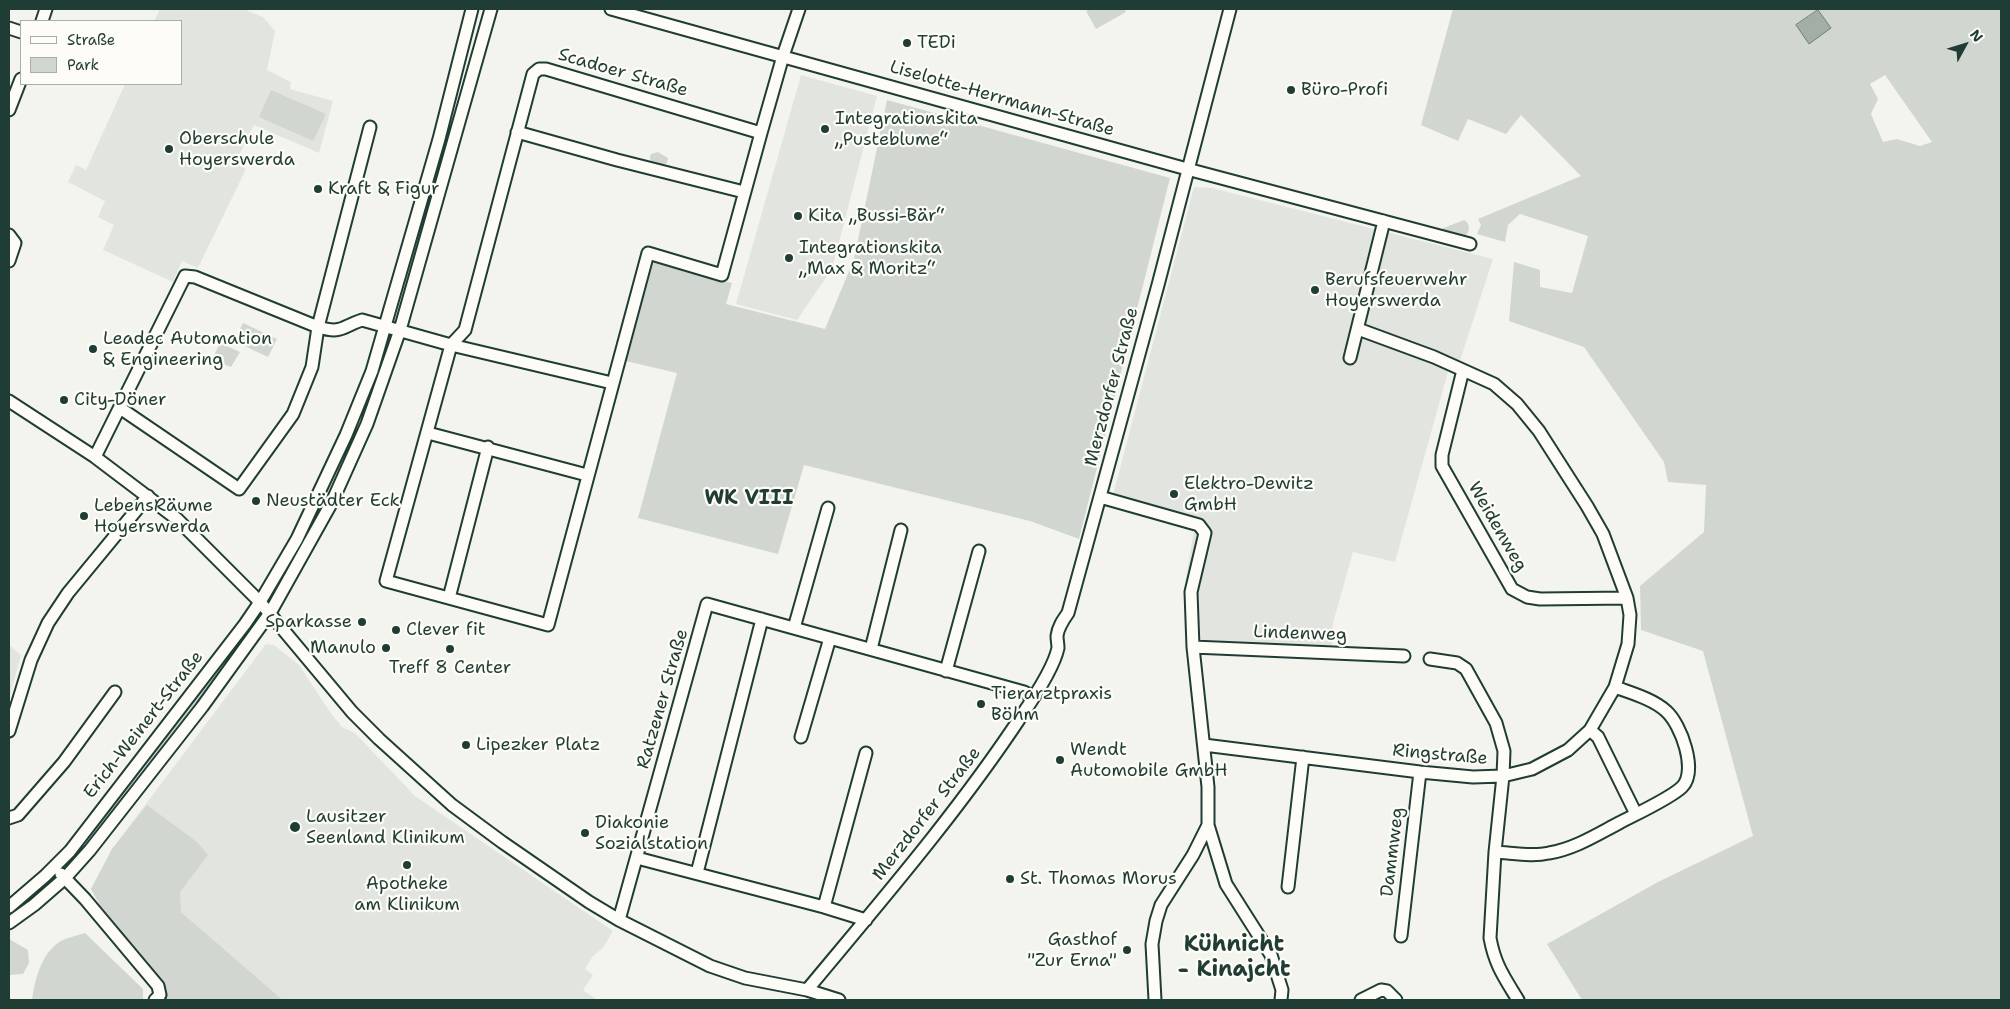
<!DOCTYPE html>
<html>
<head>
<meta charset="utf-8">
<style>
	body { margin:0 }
	#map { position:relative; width:2010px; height:1009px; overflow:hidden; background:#f4f4ef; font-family:"Shantell Sans",sans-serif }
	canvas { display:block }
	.frame { position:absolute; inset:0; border:10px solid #1f3d34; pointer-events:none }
	.legend { position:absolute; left:20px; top:20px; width:162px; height:65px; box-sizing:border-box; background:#fdfcf7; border:1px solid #a4b0a9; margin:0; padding:6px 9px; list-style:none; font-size:15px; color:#1f3d34 }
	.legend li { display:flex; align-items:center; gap:10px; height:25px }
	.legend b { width:25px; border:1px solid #a4b0a9 }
	.north { position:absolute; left:1940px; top:20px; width:50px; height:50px; -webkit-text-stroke:4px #fdfcf7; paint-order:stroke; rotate:51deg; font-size:14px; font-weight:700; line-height:20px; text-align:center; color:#1f3d34 }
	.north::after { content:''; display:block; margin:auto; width:18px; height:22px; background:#1f3d34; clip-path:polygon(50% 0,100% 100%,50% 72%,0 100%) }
</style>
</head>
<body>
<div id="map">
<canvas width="2010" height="1009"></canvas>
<div class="frame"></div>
<ul class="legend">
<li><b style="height:6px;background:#fdfcf7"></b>Straße</li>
<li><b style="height:14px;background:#d1d6d1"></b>Park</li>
</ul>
<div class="north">N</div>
</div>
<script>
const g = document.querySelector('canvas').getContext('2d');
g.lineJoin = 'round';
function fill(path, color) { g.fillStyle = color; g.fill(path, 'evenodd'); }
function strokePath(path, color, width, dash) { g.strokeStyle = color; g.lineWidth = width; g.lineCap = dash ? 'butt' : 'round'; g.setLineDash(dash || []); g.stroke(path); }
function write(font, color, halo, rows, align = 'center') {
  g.font = font + ' "Shantell Sans",sans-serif'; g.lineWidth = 4.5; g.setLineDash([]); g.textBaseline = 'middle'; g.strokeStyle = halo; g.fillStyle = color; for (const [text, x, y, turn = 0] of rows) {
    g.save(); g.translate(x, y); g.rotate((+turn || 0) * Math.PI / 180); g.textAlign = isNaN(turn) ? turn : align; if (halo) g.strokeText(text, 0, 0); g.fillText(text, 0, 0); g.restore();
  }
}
fill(new Path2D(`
	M160,9H243L263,17L275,31L267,70L291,82L290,89L333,101L319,153L254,125L235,163L246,169L198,268L182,261L173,282L103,250L114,225L98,217L105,201L68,182L76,165L86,170L125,84H181V21H154Z
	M801,75L877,96L832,269L797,320L736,304Z
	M1194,187L1212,188L1493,259L1459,364L1451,361L1395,562L1353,552L1333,623L1332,647L1185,639L1184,589L1196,518L1113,495Z
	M266,644L274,645L299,665L330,712L342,727L355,733L415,796L613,931L603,948L593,956L585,969L593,975L583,990L597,1000H283L181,912L100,905L91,889L112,849Z
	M9,645L21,655L9,699Z`), '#e2e5df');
fill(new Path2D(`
	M1090,9H1124L1126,12L1096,29L1086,11Z
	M1453,9H2001V1000H1582L1547,944L1658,882L1753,836L1703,651L1641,630L1640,586L1704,532L1706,485L1668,482L1664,462L1584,347L1509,321L1514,262L1540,270V287L1572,293L1588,236L1520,214L1508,225L1505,242L1477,234L1481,225L1478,219L1581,176L1521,115L1506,134L1468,119L1458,141L1421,125ZM1885,75L1932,142L1920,146L1897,139L1883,142L1871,114L1878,99L1870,84Z
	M271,90L326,114L313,141L259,117Z
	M887,100L1170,178L1079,539L1030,521L804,465L778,554L638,518L677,373L626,361L652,262L732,283L726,304L825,329L854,259Z
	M658,152L668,158L667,163L663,165L651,163L650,157L651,154Z
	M1464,220C1471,223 1470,233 1464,237L1441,229Z
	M243,323L277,339L268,357L234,341Z
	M220,343L240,352L231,367L212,360Z
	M227,655L230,656L187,718L76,857L74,855Z
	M147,805L197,842L208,855L180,892L181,912L283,1000H157L167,991L100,905L91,889L112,849Z
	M85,933L143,989V999L32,1000C35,979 42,950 63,940C70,937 78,935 85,933Z
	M9,939L28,950L29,963L23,974L9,975Z`), '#d1d6d1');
const water = new Path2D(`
	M1818,10L1831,28L1809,44L1796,25Z`);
fill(water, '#a3aea7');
strokePath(water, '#6e8179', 1);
const minor = new Path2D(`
	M611,9L1187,169L1470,244
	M42,21L46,9
	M9,28L21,32
	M9,110L21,79
	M517,132L617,160L744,192
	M9,235L15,243L9,261
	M1350,358L1384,221
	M1463,370L1442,455V466L1512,589L1527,597L1540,599L1627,598
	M612,383L451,345L386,581L548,625L648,253L722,275L761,133
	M9,401L95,457L177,519L260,602L352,712L379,739L452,805L502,842L589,902L619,920L710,966L745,978L807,990L839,1000
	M120,408L239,489L293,414L312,367L318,327C342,334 341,327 362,320L451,345L465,330L533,74L539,69H546L761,133L783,56L799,9
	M428,433L587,475
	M95,457L185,276L195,277L318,327L370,127
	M1100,497L1199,525L1205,533L1191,592L1193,647L1208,787V825L1226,884L1271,955L1282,990L1281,1000
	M449,598L488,447
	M794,628L828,508
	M1193,647L1404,656
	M871,649L901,530
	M1430,659L1457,663L1466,669L1496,723L1504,751L1503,776L1495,852L1490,938C1495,965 1504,977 1518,1000
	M946,671L979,551
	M1590,730L1598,737L1636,814
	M9,731L31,660L48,623L68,593L148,496
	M801,737L830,638
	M1204,745L1420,772L1473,777L1503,776L1532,769L1568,750L1590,730L1615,687L1628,644L1630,615L1627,598L1603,534L1587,506L1539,431L1517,404L1494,384L1434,357L1358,329
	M9,818L18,815L64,762L115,692
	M1495,852C1513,853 1532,857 1549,853C1574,849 1596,835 1619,823C1634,815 1671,798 1682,787C1698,771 1681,724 1666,711C1653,699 1631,693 1615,687
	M637,858L824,907L866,920
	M697,873L762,619
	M61,874L85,899L158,986L160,995L155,1000
	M1288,887L1303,757
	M9,907L45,876L70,851L245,624L260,602L297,539L346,435L372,371L439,139L472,9
	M824,907L866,753
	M619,920L707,604L1024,692L1034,697
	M9,923L34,905L65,878L90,850L202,707L270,613L332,502L367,424L400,330L491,9
	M1401,936L1420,772
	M807,990C881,901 958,812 1022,715C1033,699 1054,667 1058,648C1058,644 1057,640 1057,636C1058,627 1063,620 1068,613L1158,285L1230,9
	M1155,1000L1152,944L1156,921L1161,905L1193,855L1208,825
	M1361,1000L1381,990L1387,991L1396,1000`);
strokePath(minor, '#1f3d34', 15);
strokePath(minor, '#fdfcf7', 11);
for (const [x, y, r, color] of [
	[907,43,5,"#1f3d34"],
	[1291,90,5,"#1f3d34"],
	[825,129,5,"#1f3d34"],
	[169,149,5,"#1f3d34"],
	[318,189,5,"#1f3d34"],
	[798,216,5,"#1f3d34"],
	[789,258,5,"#1f3d34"],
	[1315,290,5,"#1f3d34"],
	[93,349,5,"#1f3d34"],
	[64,400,5,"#1f3d34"],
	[1174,494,5,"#1f3d34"],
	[256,501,5,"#1f3d34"],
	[84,516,5,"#1f3d34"],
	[362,622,5,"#1f3d34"],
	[396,630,5,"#1f3d34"],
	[386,648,5,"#1f3d34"],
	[450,649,5,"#1f3d34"],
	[981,704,5,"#1f3d34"],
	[466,745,5,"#1f3d34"],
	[1060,760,5,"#1f3d34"],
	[295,827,6,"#1f3d34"],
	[585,833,5,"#1f3d34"],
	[407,865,5,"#1f3d34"],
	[1010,879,5,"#1f3d34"],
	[1127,950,5,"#1f3d34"]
]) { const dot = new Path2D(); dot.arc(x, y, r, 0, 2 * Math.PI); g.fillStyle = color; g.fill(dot); strokePath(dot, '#fdfcf7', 2); }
write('18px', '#1f3d34', '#fdfcf7', [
	["TEDi",917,43],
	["Büro-Profi",1301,90],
	["Integrationskita",835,119],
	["„Pusteblume“",835,140],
	["Oberschule",179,139],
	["Hoyerswerda",179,160],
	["Kraft & Figur",328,189],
	["Kita „Bussi-Bär“",808,216],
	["Integrationskita",799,248],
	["„Max & Moritz“",799,269],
	["Berufsfeuerwehr",1325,280],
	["Hoyerswerda",1325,301],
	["Leadec Automation",103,339],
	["& Engineering",103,360],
	["City-Döner",74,400],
	["Elektro-Dewitz",1184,484],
	["GmbH",1184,505],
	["Neustädter Eck",266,501],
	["LebensRäume",94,506],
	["Hoyerswerda",94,527],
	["Sparkasse",352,622,"right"],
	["Clever fit",406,630],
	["Manulo",376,648,"right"],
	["Treff 8 Center",450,668,"center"],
	["Tierarztpraxis",991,694],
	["Böhm",991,715],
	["Lipezker Platz",476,745],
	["Wendt",1070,750],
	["Automobile GmbH",1070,771],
	["Lausitzer",306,817],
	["Seenland Klinikum",306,838],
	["Diakonie",595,823],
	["Sozialstation",595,844],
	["St. Thomas Morus",1020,879],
	["Apotheke",407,884,"center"],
	["am Klinikum",407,905,"center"],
	["Gasthof",1117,940,"right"],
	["\"Zur Erna\"",1117,961,"right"]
], 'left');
write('18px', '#1f3d34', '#fdfcf7', [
	["Scadoer Straße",623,73,16],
	["Liselotte-Herrmann-Straße",1002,99,16],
	["Merzdorfer Straße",1112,387,-75],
	["Weidenweg",1497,527,60],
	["Lindenweg",1300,634,2],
	["Ratzener Straße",663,699,-74],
	["Erich-Weinert-Straße",144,725,-52],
	["Ringstraße",1440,755,5],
	["Merzdorfer Straße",927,814,-52],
	["Dammweg",1393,852,-83]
]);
write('bold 20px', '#1f3d34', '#fdfcf7', [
	["WK VIII",749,499]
]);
write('bold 22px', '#1f3d34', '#fdfcf7', [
	["Kühnicht",1234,945],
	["- Kinajcht",1234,970]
]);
</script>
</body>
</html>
